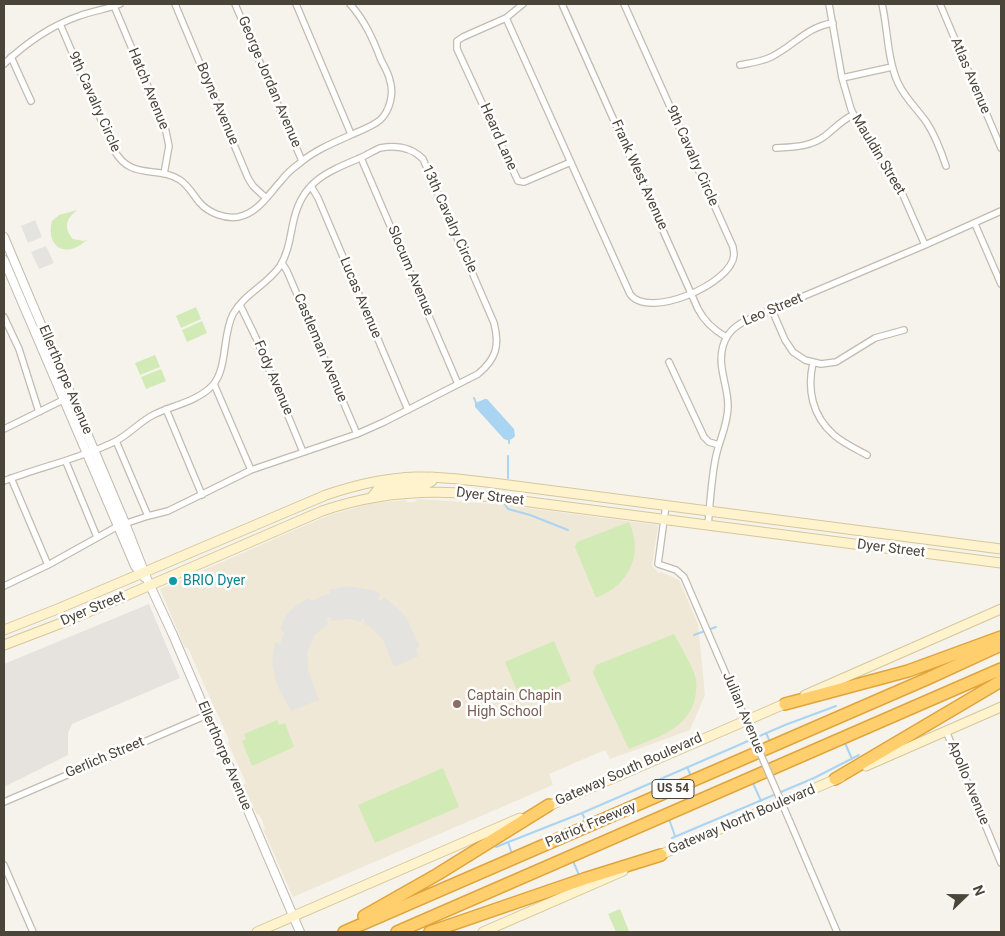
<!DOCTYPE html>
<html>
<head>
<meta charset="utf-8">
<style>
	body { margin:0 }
	#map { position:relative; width:1005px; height:936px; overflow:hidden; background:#f6f3ec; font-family:Roboto,sans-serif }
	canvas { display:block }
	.frame { position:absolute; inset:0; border:5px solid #4b4439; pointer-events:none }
	.north { position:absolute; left:940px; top:871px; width:50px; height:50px; -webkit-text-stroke:4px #fff; paint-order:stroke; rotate:68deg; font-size:14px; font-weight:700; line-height:20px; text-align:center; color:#4b4439 }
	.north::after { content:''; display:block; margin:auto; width:18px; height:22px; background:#4b4439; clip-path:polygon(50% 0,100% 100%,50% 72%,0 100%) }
</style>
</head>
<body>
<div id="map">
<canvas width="1005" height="936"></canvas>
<div class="frame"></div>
<div class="north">N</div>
</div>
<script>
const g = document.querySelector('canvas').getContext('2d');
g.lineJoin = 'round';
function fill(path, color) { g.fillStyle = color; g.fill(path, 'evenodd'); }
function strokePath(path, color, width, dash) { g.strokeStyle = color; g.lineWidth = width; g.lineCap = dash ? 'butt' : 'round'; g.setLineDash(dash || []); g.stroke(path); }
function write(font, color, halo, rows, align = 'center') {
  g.font = font + ' Roboto,sans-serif'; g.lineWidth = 5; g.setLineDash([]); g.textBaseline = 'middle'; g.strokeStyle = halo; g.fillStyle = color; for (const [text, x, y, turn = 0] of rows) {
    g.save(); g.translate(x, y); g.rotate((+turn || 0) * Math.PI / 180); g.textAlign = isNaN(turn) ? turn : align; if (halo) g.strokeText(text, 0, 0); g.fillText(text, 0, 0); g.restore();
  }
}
fill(new Path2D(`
	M149,604L180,678L72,724L68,733V755L4,787V664Z`), '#e6e2dd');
fill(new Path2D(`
	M418,499L496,504L658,525L652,566L659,573L661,572L679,580L698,624L705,695L690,730L610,759L605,750L549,774L553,785L293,897L263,829L265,828L260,816L256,813L243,785L246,783L228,743L229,740L217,712H216L188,648H185L160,589L327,516L372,503L406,500L407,502H414Z`), '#efe8d6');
fill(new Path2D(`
	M77,210C66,219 63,228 73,239L84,241L89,239C83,243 77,248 71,249C53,253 48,234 52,221L59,215Z
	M196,307L201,319L181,328L176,316Z
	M202,321L207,333L187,342L182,330Z
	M155,355L160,367L140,375L135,363Z
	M161,369L166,381L146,389L141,377Z
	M629,522C644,555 629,585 596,598L575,547L577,542Z
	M674,634C681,648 692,664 696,679C697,686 696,695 694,702C685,731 654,738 629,749L593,673L596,665Z
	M554,641L571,681L522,702L505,662Z
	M277,720L279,725L285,723L294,747L252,766L242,741L246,739L244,734Z
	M443,768L459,807L375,843L358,805Z
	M620,909L629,931L616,932L608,914Z`), '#d2eab5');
fill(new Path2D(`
	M35,220L42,237L28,243L21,226Z
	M46,246L54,263L39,269L31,252Z
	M346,586L374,590L381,594L378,599L381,601L384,597L401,611L407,619L420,647L416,648L419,656L394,667L383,640L373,629L364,623V618H362L361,622L350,619L332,621L330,617L327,618L328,624L315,635L307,652L308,670L319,700L291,711L276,683L272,662L275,642L280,644L284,632L280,630L283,621L288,613L296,606L308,598L311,601L330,593L329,590Z`), '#e5e3e0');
fill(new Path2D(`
	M485,399H487L514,429L515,436C512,440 508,441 504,439L475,407V403Z`), '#a9d4f2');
strokePath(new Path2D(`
	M474,398L476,403
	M509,443V440
	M508,478V456
	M504,503L508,509L530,515L568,530
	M694,635L716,627
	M766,733L770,742
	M845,743L852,759
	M687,767L691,776
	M752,781L761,801
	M582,813L586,822
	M669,819L675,836
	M672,838L814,778L859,755
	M508,842L512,854
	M496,847L582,813L785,725L836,706
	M573,861L579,875`), '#a9d4f2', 2);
const minor = new Path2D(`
	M175,4L248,178L253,186L266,198
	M235,4L302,161
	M296,4L351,134
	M523,4L506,18L463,37L457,41V49L518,181L524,182L571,162
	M562,4L698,309C704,321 714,330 726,337
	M829,4L842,78L851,109L864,136L899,186L925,245
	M882,4C888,30 887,58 898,83C905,98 918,110 927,123C936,137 941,151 946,166
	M940,4L1001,148
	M114,6L165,127L169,146L164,174
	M506,18L630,294C648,320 732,284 734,255C734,252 733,249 733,247L624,4
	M60,24L114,150C131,181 157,165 180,180C189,186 193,195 200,203C209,213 225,219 238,217C258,213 268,195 281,181C286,174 293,168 300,163C315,150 335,142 353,134C362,130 373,126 380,120C390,111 394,93 390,81C389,74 384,66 381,60C373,39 365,21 350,4
	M11,57L31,101
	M4,64C26,43 50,26 79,16C93,11 107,9 120,4
	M740,65C750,63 761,62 771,57C794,46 806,27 833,23
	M842,78L892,67
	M776,148C794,147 810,147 825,136C835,128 842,120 853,115
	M361,158L458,384
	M311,186L318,198L408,410
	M975,224L1001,284
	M282,263L287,271L357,434
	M240,305L256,338L303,452
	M772,310L785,340L793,352L805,360L821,364L836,362L875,338L904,330
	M4,317L19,349L39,412
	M669,362L704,437L709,442L719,445
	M813,363C807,389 812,416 834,435C843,443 856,449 867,455
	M214,384L251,470
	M166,409L202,495
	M4,429L67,398
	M116,441L148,516
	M66,462L97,537
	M11,478L48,565
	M4,481C40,467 79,459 114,442C129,435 140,421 155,414C174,405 196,402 212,386C228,369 222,335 233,314C244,294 267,285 280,266C289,252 290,235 294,219C303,181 327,172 360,158C367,155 373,151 380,148C396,145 411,147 423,159L494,323C500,346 496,359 478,374L384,422L357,434L251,470L168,511L148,516L118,526L48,565L4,586
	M666,505L658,564L676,570L684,577L738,702
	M708,526C710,504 711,483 715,461C718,442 728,426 728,406C728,385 717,367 723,346C727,333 734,327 745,321L925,245L1001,211
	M946,731L1001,863
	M4,802L207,715
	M790,822L837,932
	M4,865L33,932`);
const tertiary = new Path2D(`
	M4,237L125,523L147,579L173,635L300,932
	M4,260L135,566L144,577`);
const secondary = new Path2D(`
	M372,497L379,488L427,484L432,481V477
	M4,630L60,608L326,495C355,485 385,478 416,477C442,476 468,480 493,483L1001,549
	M4,645L72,619L322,511C368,495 412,490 460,493L1001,563
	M805,695L1001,609
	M866,766L1001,707
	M544,808L789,702
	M655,857L841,777
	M257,932L520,818
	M483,932L623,871`);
const motorway = new Path2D(`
	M785,704L908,671L1001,637
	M835,779L1001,681
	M364,916L438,874L549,805
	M344,932L929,678L1001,645
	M397,932L1001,669
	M430,932L584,879L661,855`);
strokePath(minor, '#c2bbae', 8);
strokePath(tertiary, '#c2bbae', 10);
strokePath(secondary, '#d6c79b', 11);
strokePath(motorway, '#e0a43c', 14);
strokePath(minor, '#fff', 5.5);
strokePath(tertiary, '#fff', 8);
strokePath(secondary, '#fff3cd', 9);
strokePath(motorway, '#ffcf6e', 11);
const minorBridge = new Path2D(`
	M738,702L790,822`);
strokePath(minorBridge, '#c2bbae', 8, []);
strokePath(minorBridge, '#fff', 5.5);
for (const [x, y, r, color] of [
	[173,581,5,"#0f9aa8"],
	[457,704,5,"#8d6e63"]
]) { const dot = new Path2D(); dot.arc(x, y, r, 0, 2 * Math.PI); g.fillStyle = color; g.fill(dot); strokePath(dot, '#fff', 2); }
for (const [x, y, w] of [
	[673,789,42]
]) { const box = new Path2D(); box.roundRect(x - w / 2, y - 9.5, w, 19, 4); g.fillStyle = '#fff'; g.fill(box); strokePath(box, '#4b4439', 1); }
write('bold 12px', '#4b4439', null, [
	["US 54",673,789]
]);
write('14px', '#4b4439', '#fff', [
	["Atlas Avenue",970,76,67],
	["George Jordan Avenue",269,82,67],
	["Hatch Avenue",148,89,68],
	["9th Cavalry Circle",94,102,66],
	["Boyne Avenue",217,104,67],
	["Heard Lane",498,137,66],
	["Mauldin Street",878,155,59],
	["9th Cavalry Circle",692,156,66],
	["Frank West Avenue",639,175,66],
	["13th Cavalry Circle",449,219,66],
	["Slocum Avenue",410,271,67],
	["Lucas Avenue",360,298,67],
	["Leo Street",773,310,-23],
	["Castleman Avenue",320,348,67],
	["Fody Avenue",273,378,67],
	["Ellerthorpe Avenue",65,380,67],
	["Dyer Street",490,497,7],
	["Dyer Street",891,549,7],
	["Dyer Street",93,609,-23],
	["Julian Avenue",743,713,67],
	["Ellerthorpe Avenue",224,756,67],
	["Gerlich Street",105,758,-23],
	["Gateway South Boulevard",629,770,-24],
	["Apollo Avenue",968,783,68],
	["Gateway North Boulevard",742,820,-23],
	["Patriot Freeway",591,825,-23]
]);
write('14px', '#0d838f', '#fff', [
	["BRIO Dyer",183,581]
], 'left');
write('14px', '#785e54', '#fff', [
	["Captain Chapin",467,696],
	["High School",467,712]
], 'left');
</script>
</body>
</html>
